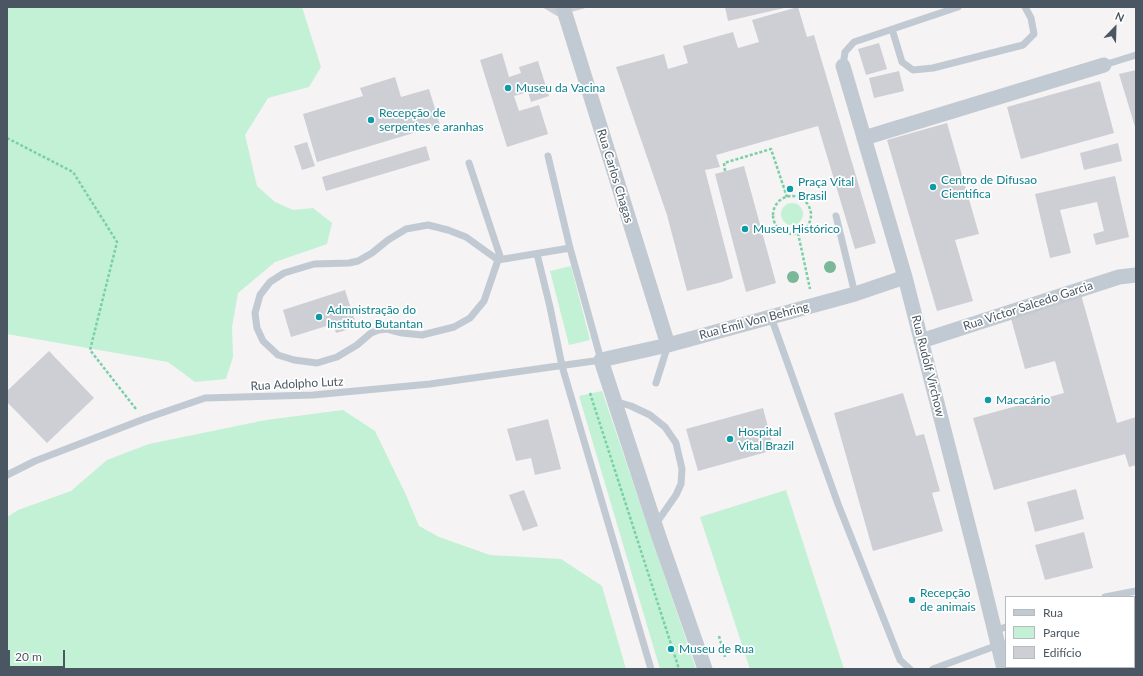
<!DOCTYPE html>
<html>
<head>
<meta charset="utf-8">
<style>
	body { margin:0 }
	#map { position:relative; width:1143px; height:676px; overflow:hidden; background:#f5f3f3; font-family:Lato,sans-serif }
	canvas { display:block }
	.frame { position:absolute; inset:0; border:8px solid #4a5661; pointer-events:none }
	.legend { position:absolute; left:1005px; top:596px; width:130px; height:72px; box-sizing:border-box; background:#fff; border:1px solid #b7bbc0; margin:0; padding:5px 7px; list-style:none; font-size:12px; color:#4a5661 }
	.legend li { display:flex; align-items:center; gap:8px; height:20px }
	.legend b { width:20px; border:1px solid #b7bbc0 }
	.north { position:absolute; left:1095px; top:8px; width:40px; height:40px; -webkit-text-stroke:3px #fff; paint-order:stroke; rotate:23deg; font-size:11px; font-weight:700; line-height:16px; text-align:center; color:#4a5661 }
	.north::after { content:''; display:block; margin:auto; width:14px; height:18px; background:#4a5661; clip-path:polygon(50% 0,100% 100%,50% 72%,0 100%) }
	.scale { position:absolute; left:8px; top:650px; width:57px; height:18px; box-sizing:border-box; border:2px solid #4a5661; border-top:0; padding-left:5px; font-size:12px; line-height:14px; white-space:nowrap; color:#4a5661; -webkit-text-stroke:3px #fff; paint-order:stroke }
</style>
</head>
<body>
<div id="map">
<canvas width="1143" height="676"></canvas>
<div class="frame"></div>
<ul class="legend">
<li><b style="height:5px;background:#c1cad2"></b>Rua</li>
<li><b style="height:11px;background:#c3f1d5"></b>Parque</li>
<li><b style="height:11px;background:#cdcfd5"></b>Edifício</li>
</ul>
<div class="north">N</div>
<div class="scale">20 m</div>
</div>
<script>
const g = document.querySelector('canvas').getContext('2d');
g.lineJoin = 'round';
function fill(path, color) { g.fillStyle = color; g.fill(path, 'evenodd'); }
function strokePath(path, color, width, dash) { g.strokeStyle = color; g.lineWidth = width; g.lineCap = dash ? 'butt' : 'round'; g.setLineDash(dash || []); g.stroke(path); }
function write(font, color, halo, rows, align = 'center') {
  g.font = font + ' Lato,sans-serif'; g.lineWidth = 3.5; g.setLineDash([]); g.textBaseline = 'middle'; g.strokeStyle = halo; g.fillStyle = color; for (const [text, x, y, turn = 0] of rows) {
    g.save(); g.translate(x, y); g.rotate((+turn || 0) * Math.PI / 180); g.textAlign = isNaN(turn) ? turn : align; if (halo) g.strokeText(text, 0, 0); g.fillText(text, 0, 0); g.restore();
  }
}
fill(new Path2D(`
	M7,7H302L321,67L309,87L268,98L245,135L257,186L275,202L293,210L313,208L332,223L327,244L275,262L238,293L232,327L233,357L226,379L195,382L168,362L7,334Z
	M781 214a11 11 0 1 1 22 0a11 11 0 1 1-22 0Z
	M571,266L590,340L569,345L550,271Z
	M602,391L696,669H660L579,396Z
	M343,410L375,431L406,495L419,526L439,537L490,555L561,559L602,586L626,669H7V517L18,510L71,491L107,460L149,444L266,420Z
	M786,490L844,669H750L700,517Z`), '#c3f1d5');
fill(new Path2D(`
	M542,7H589L557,16Z
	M725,7H784V8L728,21Z
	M798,7L807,37L814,35L876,243L855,249L818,126L716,155L720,167L705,170L733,278L722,282L687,291L667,215L616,67L664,54L668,69L688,63L683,46L733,32L738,48L759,42L752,20Z
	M879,43L887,69L866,75L858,49Z
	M502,53L509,77L521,73L519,67L538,61L549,96L531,102L528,92L514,96L519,111L539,105L548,134L507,147L480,60Z
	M1136,70V130L1119,74Z
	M899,71L904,91L874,98L869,78Z
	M395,77L401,97L429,89L440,125L317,162L303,114L363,96L360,88Z
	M1100,81L1114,133L1021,159L1007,107Z
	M947,123L979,234L955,240L973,301L937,311L887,140Z
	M307,142L315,166L302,170L294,146Z
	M1118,143L1122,161L1084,170L1080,153Z
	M426,146L430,160L326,191L322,177Z
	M744,166L776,283L746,292L715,174Z
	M1115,176L1129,237L1096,245L1093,234L1104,231L1097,202L1060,210L1071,253L1050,258L1035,194Z
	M345,290L357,327L336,333L333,324L291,337L283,310Z
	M1080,291L1117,423L1136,417V465L1129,467L1125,454L994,490L973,418L1064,393L1055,361L1025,369L1010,315Z
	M49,351L94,398L47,443L7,402V391Z
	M903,393L916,436L924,434L940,491L932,493L943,531L873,551L834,413Z
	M763,408L774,450L698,471L686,429Z
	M548,419L561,469L535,475L531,458L516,461L507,429Z
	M1076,489L1084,519L1035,532L1027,502Z
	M524,490L538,526L523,531L509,495Z
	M1084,532L1093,568L1045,580L1035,545Z
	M1075,667H1112V669H1091V668L1087,669H1076Z`), '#cdcfd5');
strokePath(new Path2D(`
	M7,138L73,172L117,242L90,350L136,409
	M725,171L724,163L771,149L787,197
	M773 215a19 19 0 1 1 38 0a19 19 0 1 1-38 0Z
	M798,233L810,289
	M590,393L679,669
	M719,636L725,657`), '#7ad0a6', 2.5, [3, 2]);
strokePath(new Path2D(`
	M892,29L902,62L913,70L933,68L1023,45L1034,34L1031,18L1025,7
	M1104,65L1136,55
	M843,66L845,52L854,42L958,7
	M469,163L501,259
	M836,216L855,294
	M537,254L550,307L562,366L651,669
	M498,260L484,301L470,318L454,327L422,335L402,333L387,329L379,330L371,333L357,345L337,357L317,363L294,360L278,355L263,341L257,328L255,313L260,295L270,282L284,273L314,264L349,263L358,261L372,253L388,240L406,229L428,225L448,230L466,237L498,260L570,248
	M771,317L838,504L900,660L910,669
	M656,383L668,345
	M614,401L631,406L650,415L665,427L676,443L682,469L681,484L676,495L655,525
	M7,475L35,461L144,419L205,398L313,395L430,384L601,360L570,248L548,156
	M1105,597L1136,591
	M1134,617L1136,622
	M994,631L1006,627
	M1056,667V669
	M933,669L998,645`), '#c1cad2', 7);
strokePath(new Path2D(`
	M563,7L668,345
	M843,66L905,277L983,583L1004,669
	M864,138L1104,65
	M921,341L1119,277L1136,275
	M705,669L659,537L601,360L668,345L855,294L905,277`), '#c1cad2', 15);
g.fillStyle = '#7bb799';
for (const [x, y] of [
	[830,267],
	[793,277]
]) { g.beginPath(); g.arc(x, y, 6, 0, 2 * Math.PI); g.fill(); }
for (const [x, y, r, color] of [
	[508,88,4,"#0f9aa8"],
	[371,120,4,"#0f9aa8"],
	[933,187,4,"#0f9aa8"],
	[790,189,4,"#0f9aa8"],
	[745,229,4,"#0f9aa8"],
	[319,317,4,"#0f9aa8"],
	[988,400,4,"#0f9aa8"],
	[730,439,4,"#0f9aa8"],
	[912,600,4,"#0f9aa8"],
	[671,649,4,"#0f9aa8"]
]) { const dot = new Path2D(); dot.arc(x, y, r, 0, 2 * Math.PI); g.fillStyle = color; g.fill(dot); strokePath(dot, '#fff', 1.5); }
write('12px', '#0d838f', '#fff', [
	["Museu da Vacina",516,88],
	["Recepção de",379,113],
	["serpentes e aranhas",379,127],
	["Centro de Difusao",941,180],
	["Cientifica",941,194],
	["Praça Vital",798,182],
	["Brasil",798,196],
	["Museu Histórico",753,229],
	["Admnistração do",327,310],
	["Instituto Butantan",327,324],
	["Macacário",996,400],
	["Hospital",738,432],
	["Vital Brazil",738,446],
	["Recepção",920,593],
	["de animais",920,607],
	["Museu de Rua",679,649]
], 'left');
write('12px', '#4a5661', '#fff', [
	["Rua Carlos Chagas",615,176,73],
	["Rua Victor Salcedo Garcia",1028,306,-18],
	["Rua Emil Von Behring",754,321,-15],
	["Rua Rudolf Virchow",928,366,76],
	["Rua Adolpho Lutz",297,384,-3]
]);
</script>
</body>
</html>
